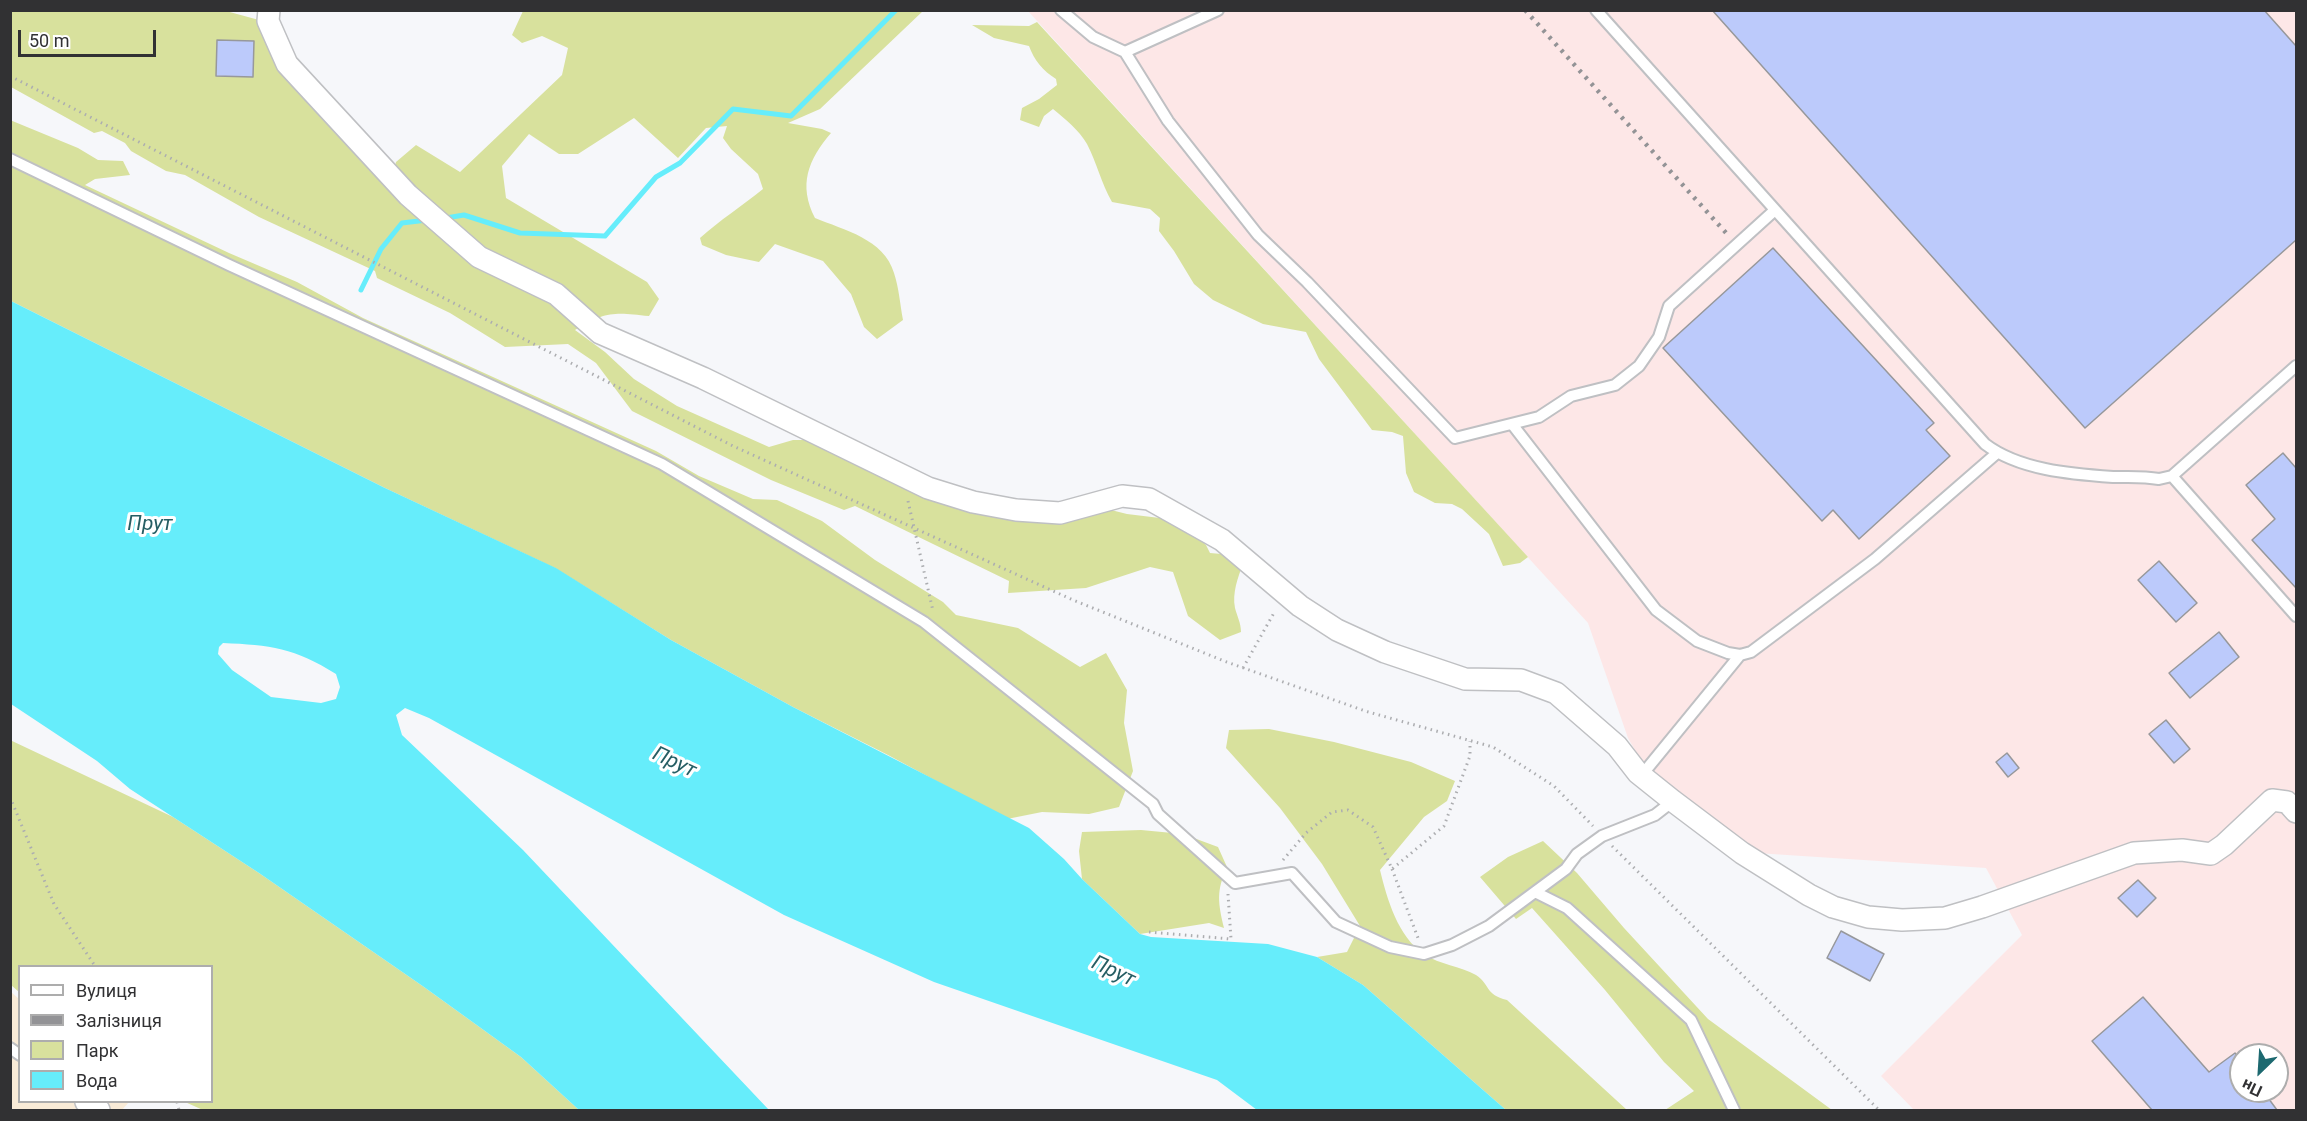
<!DOCTYPE html>
<html>
<head>
<meta charset="utf-8">
<style>
	body { margin:0 }
	#map { position:relative; width:2307px; height:1121px; overflow:hidden; background:#f6f7fa; font-family:Roboto,sans-serif }
	canvas { display:block }
	.frame { position:absolute; inset:0; border:12px solid #313133; pointer-events:none }
	.legend { position:absolute; left:18px; top:965px; width:195px; height:138px; box-sizing:border-box; background:#fff; border:2px solid #adadad; margin:0; padding:8px 10px; list-style:none; font-size:18px; color:#313133 }
	.legend li { display:flex; align-items:center; gap:12px; height:30px }
	.legend b { width:30px; border:2px solid #adadad }
	.north { position:absolute; left:2229px; top:1043px; width:60px; height:60px; box-sizing:border-box; background:#fff; border:2px solid #adadad; border-radius:50%; rotate:205deg; font-size:16px; font-weight:700; line-height:24px; text-align:center; color:#313133 }
	.north::after { content:''; display:block; margin:auto; width:21px; height:27px; background:#1d6970; clip-path:polygon(50% 0,100% 100%,50% 72%,0 100%) }
	.scale { position:absolute; left:18px; top:30px; width:138px; height:27px; box-sizing:border-box; border:3px solid #313133; border-top:0; padding-left:8px; font-size:18px; line-height:21px; white-space:nowrap; color:#313133; -webkit-text-stroke:4px #fff; paint-order:stroke }
</style>
</head>
<body>
<div id="map">
<canvas width="2307" height="1121"></canvas>
<div class="frame"></div>
<ul class="legend">
<li><b style="height:8px;background:#fff"></b>Вулиця</li>
<li><b style="height:8px;background:#939396"></b>Залізниця</li>
<li><b style="height:16px;background:#d8e19d"></b>Парк</li>
<li><b style="height:16px;background:#66edfb"></b>Вода</li>
</ul>
<div class="north">Пн</div>
<div class="scale">50 m</div>
</div>
<script>
const g = document.querySelector('canvas').getContext('2d');
g.lineJoin = 'round';
function fill(path, color) { g.fillStyle = color; g.fill(path, 'evenodd'); }
function strokePath(path, color, width, dash) { g.strokeStyle = color; g.lineWidth = width; g.lineCap = dash ? 'butt' : 'round'; g.setLineDash(dash || []); g.stroke(path); }
function write(font, color, halo, rows, align = 'center') {
  g.font = font + ' Roboto,sans-serif'; g.lineWidth = 6; g.setLineDash([]); g.textBaseline = 'middle'; g.strokeStyle = halo; g.fillStyle = color; for (const [text, x, y, turn = 0] of rows) {
    g.save(); g.translate(x, y); g.rotate((+turn || 0) * Math.PI / 180); g.textAlign = isNaN(turn) ? turn : align; if (halo) g.strokeText(text, 0, 0); g.fillText(text, 0, 0); g.restore();
  }
}
fill(new Path2D(`
	M10,991L19,999L20,1102H129L122,1110H11Z`), '#f9ebd7');
fill(new Path2D(`
	M1028,11H2296V1110H1914L1881,1076L2022,935L1986,868L1741,852L1643,764L1628,738L1588,623ZM2241,1055H2277V1091H2241Z`), '#fde7e7');
fill(new Path2D(`
	M11,11H226L259,20L390,183L396,162L416,145L460,172L562,75L568,48L542,36L522,43L512,35L523,11H923L820,109L788,123L822,129L831,133C808,160 798,185 815,218C844,230 884,239 894,273C899,288 900,304 903,320L877,339L864,327L851,294L823,261L775,244L759,262L726,255L702,245L700,238C720,220 742,206 763,189L758,174L731,149L723,138L727,126L706,128L678,158L634,118L578,154H559L529,134L502,166L506,198L647,282L659,299L649,316C615,312 605,311 575,330L605,352L634,379L677,406L769,447L793,440H816L927,494L1099,507L1127,514L1168,519L1199,538L1206,545L1210,553L1233,555L1243,564C1238,577 1232,593 1235,608C1237,616 1241,623 1241,632L1220,640L1188,616L1173,572L1150,567L1086,588L1008,593L1009,581L855,506L844,510L771,480L632,411L596,363L568,344L505,347L450,313L377,278L375,271L259,217L185,175L166,171L131,151L125,143L102,131L94,133L11,87Z
	M1037,22L1528,557L1520,563L1503,566L1489,534L1462,509L1452,504L1435,503L1414,492L1406,473L1403,436L1392,432L1372,430L1319,359L1306,332L1263,324L1213,300L1194,284L1174,251L1159,231L1160,218L1150,209L1112,202C1101,183 1097,163 1087,144C1079,130 1065,119 1053,109L1044,116L1039,127L1020,120L1022,108L1039,99L1057,85L1056,79C1043,71 1034,60 1029,46L994,38L972,25L1029,26Z
	M10,120L78,148L98,160L123,161L130,175L95,179L85,185L229,253L297,282L363,318L656,451L699,476L753,499L777,500L822,521L875,560L943,602L956,615L1018,628L1080,667L1106,653L1127,690L1124,723L1133,771L1119,807L1089,814L1042,812L1007,819L888,755L793,707L671,640L555,568L385,488L11,301Z
	M1269,729L1334,742L1411,762L1455,781L1447,801L1424,817L1380,870C1387,899 1398,937 1424,954C1440,965 1460,966 1476,975C1490,984 1485,995 1507,1000L1627,1110H1506L1363,985L1317,957L1347,952L1360,926L1322,864L1280,808L1226,748L1229,730Z
	M10,740L173,817L259,873L424,987L521,1057L579,1110H203L185,1102H212V966H20L19,992L11,985Z
	M1141,830L1183,834L1218,847L1227,867C1216,891 1218,903 1224,928L1209,923L1140,934L1082,879L1079,851L1082,832Z
	M1543,841L1577,873L1624,928L1708,1019L1832,1110H1665L1694,1091L1664,1062L1605,990L1532,908L1516,919L1480,877L1508,857Z`), '#d8e19d');
fill(new Path2D(`
	M11,301L385,488L556,568L671,640L793,707L1029,828L1064,859L1082,879L1140,934L1151,937L1268,944L1317,957L1363,985L1506,1110H1257L1217,1080L934,982L784,915L429,718L405,708L396,715L402,735L523,850L769,1110H579L521,1057L424,987L259,873L130,789L97,761L11,704ZM223,643C270,645 295,648 336,674L340,687L336,699L321,703L271,697L232,670L218,654L219,647Z`), '#66edfb');
strokePath(new Path2D(`
	M446,218L464,215L520,233L605,236L656,177L680,163L733,109L791,116L896,10
	M361,290L381,249L402,223L427,220`), '#66edfb', 5);
const building = new Path2D(`
	M1712,10H2264L2296,46V240L2085,428Z
	M217,40L254,41L253,77L216,76Z
	M1773,248L1934,423L1926,430L1950,456L1859,539L1833,510L1822,521L1663,348Z
	M2283,453L2296,468V588L2252,540L2275,519L2246,485Z
	M2159,561L2197,603L2176,622L2138,580Z
	M2219,632L2239,657L2190,698L2169,673Z
	M2166,720L2190,749L2174,763L2149,734Z
	M2007,753L2019,768L2008,777L1996,762Z
	M2138,880L2156,898L2137,917L2118,898Z
	M1841,931L1884,954L1870,981L1827,958Z
	M2143,997L2209,1072L2235,1053L2241,1061V1091H2263L2277,1110H2152L2092,1041Z`);
fill(building, '#bccafb');
strokePath(building, '#97989b', 1.5);
const lane = new Path2D(`
	M1061,10L1093,37L1125,52L1168,121L1258,235L1307,282L1455,438L1539,417L1571,396L1615,385L1639,366L1659,337L1669,306L1775,210
	M1596,10L1985,444C2019,470 2071,474 2113,477C2129,477 2143,476 2159,479L2172,476L2296,366
	M1125,52L1218,10
	M10,159L229,265L662,464L924,622L1153,804L1158,814L1235,883L1292,873L1336,922L1390,947L1424,954L1452,945L1489,926L1566,869L1577,854L1602,836L1655,815L1673,801
	M1512,424L1656,610L1697,641L1728,653L1740,655L1751,652L1875,559L1997,453
	M2172,476L2296,616
	M1641,776L1740,655
	M1535,892L1567,908L1691,1020L1734,1110
	M10,1048L20,1055`);
const street = new Path2D(`
	M269,10L268,21L287,64L408,195L479,257L556,294L600,333L703,378L928,488L973,502L1016,510L1060,513L1122,496L1149,499L1222,540L1300,606L1337,630L1385,652L1465,679L1521,680L1556,693L1617,746L1638,773L1673,801L1742,853L1809,895L1833,907L1868,917L1902,920L1945,918L1982,907L2134,853L2182,850L2211,854L2224,845L2272,800L2287,802L2296,812
	M86,1102L99,1110`);
strokePath(lane, '#bfc0c3', 14);
strokePath(street, '#bfc0c3', 24);
strokePath(new Path2D(`
	M10,76L733,446L1073,600L1224,661L1365,711L1493,747L1554,786L1593,826
	M908,501L933,611
	M1243,668L1275,611
	M10,797L54,904L95,966
	M1612,846L1879,1110
	M1283,860L1306,833L1332,812L1348,810L1373,827L1392,869L1444,826L1470,756V741
	M1392,869L1418,938
	M1149,932L1231,939L1228,894
	M177,1102L179,1110`), '#acadb0', 3, [1.5, 4.5]);
strokePath(lane, '#fff', 10);
strokePath(street, '#fff', 21);
strokePath(new Path2D(`
	M1525,10L1727,234`), '#939396', 4.5, [3, 6]);
write('italic 21px', '#265e64', '#fff', [
	["Прут",150,525],
	["Прут",674,763,25],
	["Прут",1113,972,25]
]);
</script>
</body>
</html>
